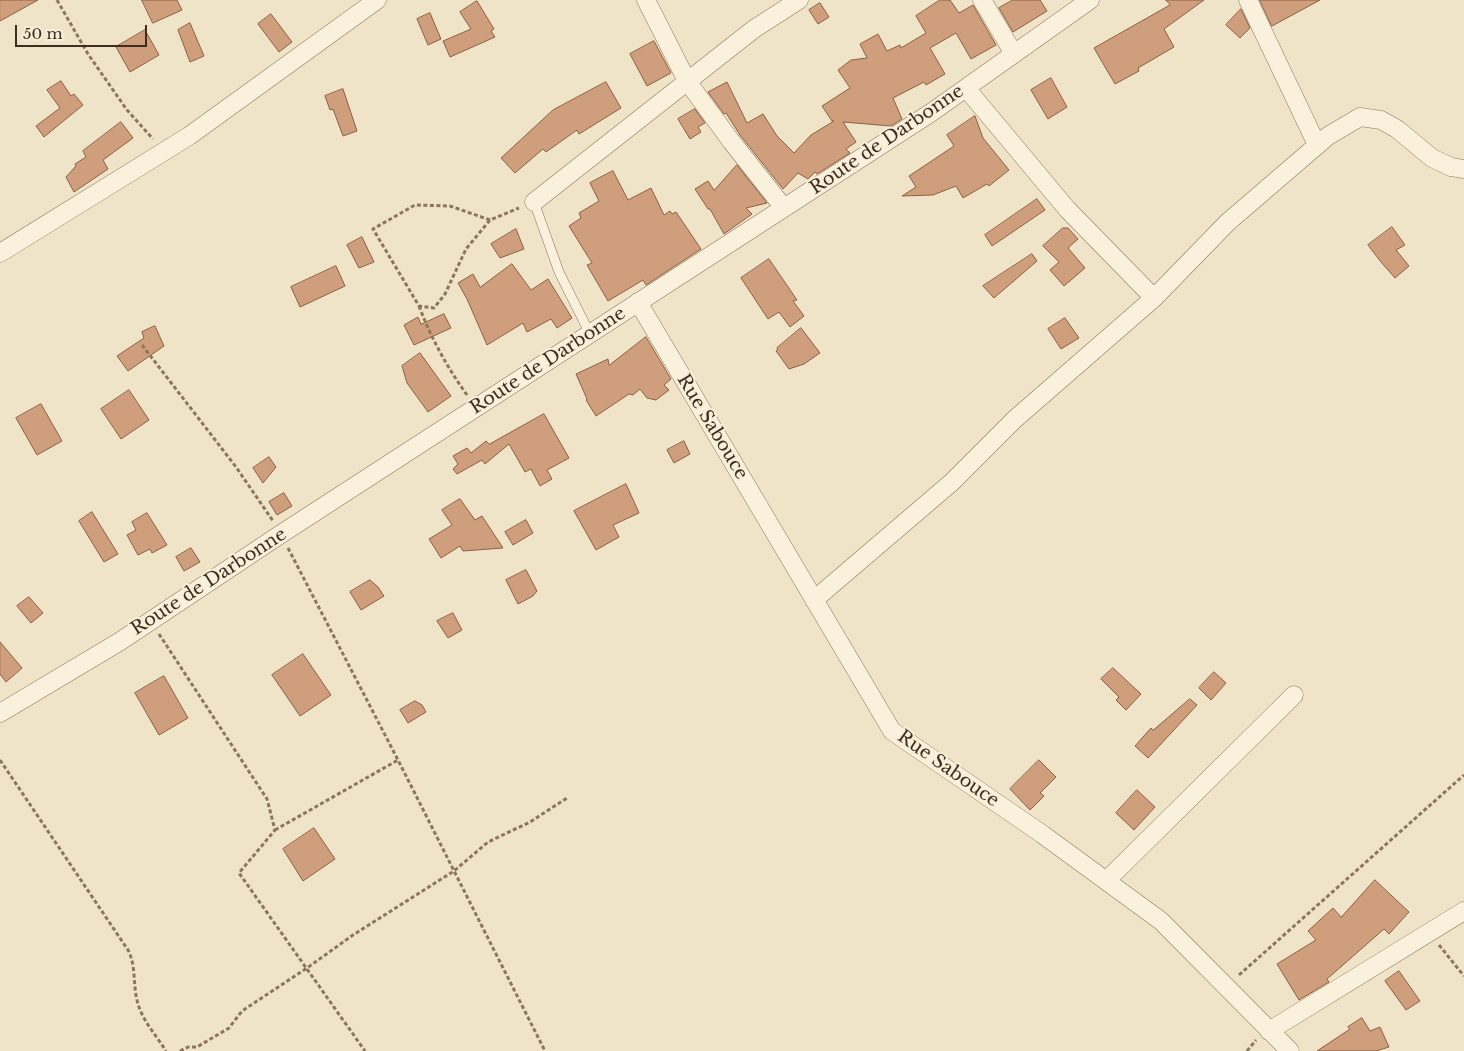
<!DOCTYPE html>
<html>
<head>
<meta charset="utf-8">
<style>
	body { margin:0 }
	#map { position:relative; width:1464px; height:1051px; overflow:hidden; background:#f0e4c8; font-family:"Libre Baskerville",serif }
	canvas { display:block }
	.scale { position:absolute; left:15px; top:25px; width:132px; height:22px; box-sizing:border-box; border:2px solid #3d2e20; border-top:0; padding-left:6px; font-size:15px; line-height:18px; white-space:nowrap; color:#3d2e20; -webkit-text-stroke:4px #f7eed8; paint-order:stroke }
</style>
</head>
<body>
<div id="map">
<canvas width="1464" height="1051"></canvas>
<div class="scale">50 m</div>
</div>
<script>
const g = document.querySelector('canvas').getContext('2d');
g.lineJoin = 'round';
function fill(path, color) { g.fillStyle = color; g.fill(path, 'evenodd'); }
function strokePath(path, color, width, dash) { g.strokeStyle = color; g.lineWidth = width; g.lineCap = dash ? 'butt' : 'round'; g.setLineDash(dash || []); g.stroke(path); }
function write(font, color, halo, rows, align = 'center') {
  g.font = font + ' "Libre Baskerville",serif'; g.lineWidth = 4; g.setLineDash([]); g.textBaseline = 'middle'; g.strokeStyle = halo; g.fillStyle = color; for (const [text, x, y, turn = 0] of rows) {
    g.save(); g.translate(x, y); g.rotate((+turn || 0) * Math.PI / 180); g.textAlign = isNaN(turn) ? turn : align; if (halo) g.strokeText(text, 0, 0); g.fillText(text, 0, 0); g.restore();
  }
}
const building = new Path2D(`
	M0,0H38L0,21Z
	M142,0H177L182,10L153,23Z
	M940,0H950L959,13L973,5L996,45L971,59L956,33L930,48L945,74L926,85L924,82L893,98L902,119L891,126L843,122L856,142L846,149L850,153L817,174L815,172L808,179L798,173L783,189L740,135L726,113L724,114L708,92L727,82L747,123L763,114L777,136L794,153L811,135L834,121H832L822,106L850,88L838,70L851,60L867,58L860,44L878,34L887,51L900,45L901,48L926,33L916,16Z
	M1013,0H1040L1047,11L1013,32L999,8Z
	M1166,0H1204L1164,29L1174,47L1138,68L1139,71L1115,84L1094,48L1170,5Z
	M1260,0H1320L1272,26Z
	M477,1L494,29L491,31L495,37L450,57L443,41L471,29L460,12Z
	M820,3L829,17L818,24L809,10Z
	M1241,9L1250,28L1240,38L1226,25Z
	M430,13L441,39L428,45L417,19Z
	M271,14L292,42L279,52L258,24Z
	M190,23L204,56L190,62L178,30Z
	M145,30L159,55L130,72L116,47Z
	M654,41L671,73L647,86L630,54Z
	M1051,78L1067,107L1048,119L1031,90Z
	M61,81L71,96L74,94L83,105L44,137L36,126L60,108L47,90Z
	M606,82L621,108L579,134L577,130L546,152L543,149L515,173L501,158L553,110Z
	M343,89L357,131L343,136L333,109L330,110L325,96Z
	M695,109L705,123L698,127L701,132L690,139L678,119Z
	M975,116L983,138L1009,170L989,186L987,184L963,198L956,186L933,195L902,196L916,187L909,176L954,146L947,135Z
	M121,122L133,138L103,160L108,169L74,192L66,177L76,166L75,164L86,157L83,151Z
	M737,165L767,203L746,208L752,214L724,234L710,209H708L695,189L708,181L714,190Z
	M613,171L628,200L651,188L664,215L670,211L672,214L676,212L701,249L646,285L643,280L608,301L587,265L592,263L569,226L581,218L579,213L599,201L590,183Z
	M1037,199L1045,210L992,246L985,235Z
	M1392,227L1405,245L1396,250L1409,266L1395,278L1381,262L1368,245Z
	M1063,228H1068L1078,239L1068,248L1085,268L1064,286L1050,270L1059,262L1043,246Z
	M516,229L524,249L500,258L491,244Z
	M362,237L374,262L359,268L347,245Z
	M1032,254L1037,261L994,298L983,286Z
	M769,259L797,300L793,301L804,316L790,327L779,312L768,319L741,278Z
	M512,264L531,290L548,279L572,318L557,328L551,319L527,332L523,323L487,345L467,299L458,283L473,274L480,287Z
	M336,266L345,286L300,307L291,287Z
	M444,314L451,328L414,345L404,325L418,317L421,324Z
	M1065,318L1079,338L1061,349L1048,329Z
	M155,326L164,346L128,371L117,356L144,338L142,332Z
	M801,328L820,353L804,364L789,369L776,351L778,349L777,348Z
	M646,337L671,379L664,385L669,390L656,400L647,398L640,389L633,395L629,394L596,416L586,400L587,399L576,374L608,359L609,365Z
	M420,353L451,396L428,412L407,383L402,366Z
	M129,390L149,420L121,439L101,409Z
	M41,404L62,441L37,455L16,418Z
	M544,414L569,458L547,470L552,479L540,486L531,469L525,472L509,444L485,464L482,460L457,474L453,469L458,464L453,456L467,448L471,453L486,441L489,444Z
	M684,441L690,454L674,463L667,450Z
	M269,457L276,467L263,483L253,468Z
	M626,484L639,513L613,525L619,537L596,550L574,511Z
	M284,493L292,506L277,515L269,502Z
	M460,499L475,520L482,516L503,548L463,551L460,546L441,558L429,539L452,525L442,510Z
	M92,512L118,554L104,562L79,521Z
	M147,513L167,545L152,553L150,549L138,555L127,535L136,530L132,522Z
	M526,520L533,533L513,545L505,532Z
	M191,548L200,562L184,571L176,557Z
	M526,570L537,591L533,596L518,604L506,580Z
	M370,580L378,587L384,596L361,610L350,592Z
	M29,597L43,613L31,623L17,606Z
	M453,613L462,630L448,638L437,621Z
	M0,642L22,668L6,682L0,674Z
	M303,654L331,695L300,716L272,675Z
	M1113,668L1141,694L1126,710L1116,700L1119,697L1101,679Z
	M1214,672L1226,683L1211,700L1199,688Z
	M164,676L188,718L159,735L135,693Z
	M1190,699L1197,705L1148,758L1135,746L1151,728L1153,730Z
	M415,701L422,705L426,712L408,723L400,710Z
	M1039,760L1056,777L1040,793L1044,796L1030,810L1010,789Z
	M1137,790L1155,807L1134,830L1116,813Z
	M314,828L335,859L303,881L283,849Z
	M1375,880L1409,912L1389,934L1384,929L1327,979L1329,982L1299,1000L1277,964L1316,940L1308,931L1333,908L1341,917Z
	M1399,971L1420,1001L1406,1010L1385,981Z
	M1362,1018L1370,1031L1380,1027L1389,1047L1376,1051H1317L1350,1029L1348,1027Z`);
fill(building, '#cf9f7d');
strokePath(building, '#8d5f41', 1);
const service = new Path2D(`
	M534,202L559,272L590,334`);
const minor = new Path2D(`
	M646,0L687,81L731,141L784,208
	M982,0L1014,54
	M1248,0L1317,145
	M966,88L1067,209L1154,298
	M534,202L754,29L799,0
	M0,253L189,136L377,0
	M638,302L892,731L1042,834L1161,921L1290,1051
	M814,600L952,482L1015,419L1154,298L1228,222L1328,136L1360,117L1381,120L1397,129L1432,158L1451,167L1464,169
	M0,713L119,642L281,534L932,112L1090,0
	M1106,881L1294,695
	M1269,1031L1464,911`);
strokePath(service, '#8d765c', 10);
strokePath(minor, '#8d765c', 19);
strokePath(new Path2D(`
	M57,0L88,54L127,110L153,139
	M490,220L450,206L415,205L373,229L419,306L434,308L445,294L466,249L490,220L519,208
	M419,306C431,338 447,367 467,395
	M142,345L236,467L273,521
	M288,548L398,760L545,1051
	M159,634L267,799L275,830L239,873L365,1051
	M0,760L128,950C136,965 133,984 137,1000C141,1019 156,1035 166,1051
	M275,830L398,760
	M1439,945L1464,976
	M1239,975L1464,775
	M180,1051L188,1047H197L229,1028L242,1011L307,968L353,935L454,871L488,842L530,822L567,798
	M1247,1051L1256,1040`), '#8d765c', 3, [4, 2.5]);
strokePath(service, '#faf1dc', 9);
strokePath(minor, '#faf1dc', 18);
write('18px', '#3d2e20', '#f7eed8', [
	["Route de Darbonne",887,140,-34],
	["Route de Darbonne",548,361,-33],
	["Rue Sabouce",712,427,59],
	["Route de Darbonne",209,582,-33],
	["Rue Sabouce",948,769,35]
]);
</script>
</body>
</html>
